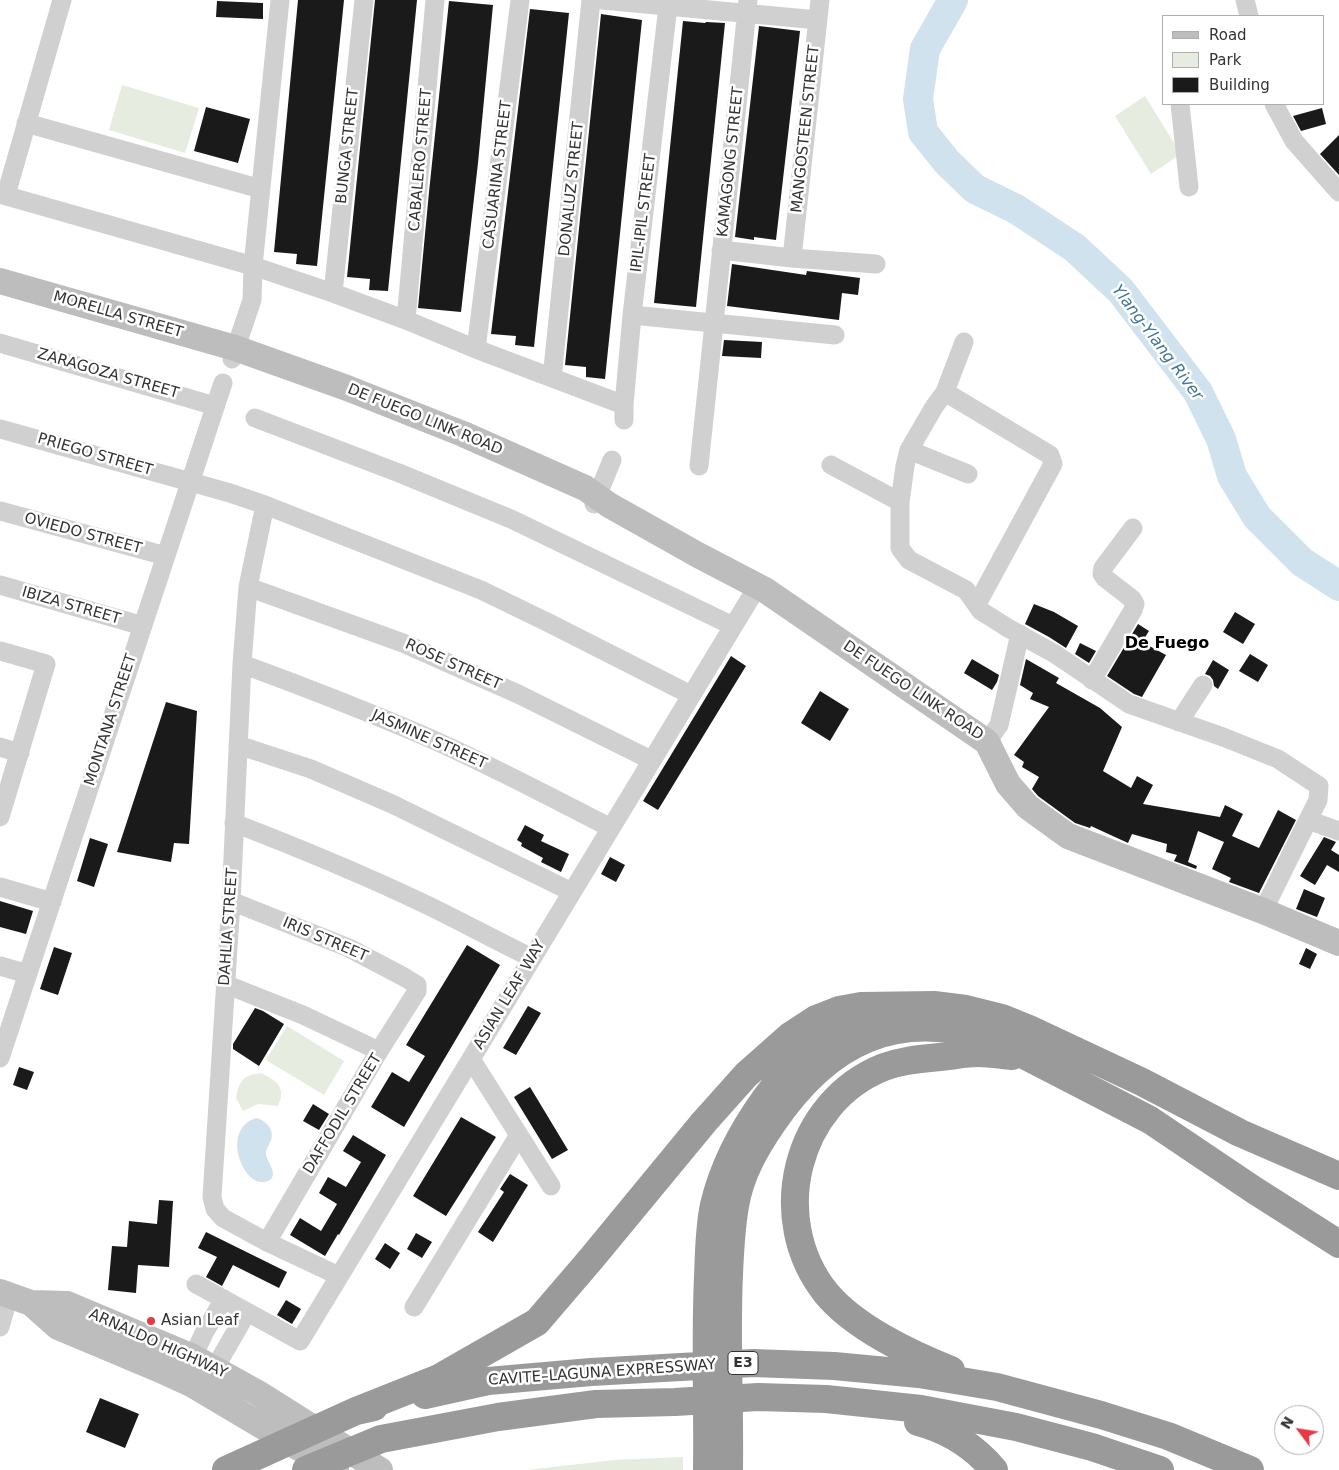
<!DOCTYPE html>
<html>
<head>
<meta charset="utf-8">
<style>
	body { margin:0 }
	#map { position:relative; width:1339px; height:1470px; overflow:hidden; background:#fff; font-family:"DejaVu Sans",sans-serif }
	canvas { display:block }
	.legend { position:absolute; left:1162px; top:15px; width:162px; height:90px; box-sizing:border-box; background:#fff; border:1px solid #adadad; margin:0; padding:6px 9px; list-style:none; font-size:15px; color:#333 }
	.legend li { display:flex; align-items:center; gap:10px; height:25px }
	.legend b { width:25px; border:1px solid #adadad }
	.north { position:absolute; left:1274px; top:1405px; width:50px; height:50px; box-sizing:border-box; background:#fff; border:1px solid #adadad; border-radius:50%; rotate:301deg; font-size:14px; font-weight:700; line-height:20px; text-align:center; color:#333 }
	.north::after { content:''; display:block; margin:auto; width:18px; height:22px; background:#e63946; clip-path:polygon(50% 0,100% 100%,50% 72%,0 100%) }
</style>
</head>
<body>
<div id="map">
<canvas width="1339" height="1470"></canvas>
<ul class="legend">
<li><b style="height:6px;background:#bdbdbd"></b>Road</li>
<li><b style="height:14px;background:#e6ecdf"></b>Park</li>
<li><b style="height:14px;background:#1a1a1a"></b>Building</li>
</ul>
<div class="north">N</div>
</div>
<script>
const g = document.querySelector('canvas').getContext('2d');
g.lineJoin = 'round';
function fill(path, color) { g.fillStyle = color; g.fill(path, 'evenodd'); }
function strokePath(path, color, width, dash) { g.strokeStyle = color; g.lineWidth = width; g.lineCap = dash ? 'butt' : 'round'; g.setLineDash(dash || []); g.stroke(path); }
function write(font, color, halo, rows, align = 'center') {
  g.font = font + ' "DejaVu Sans",sans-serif'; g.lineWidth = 5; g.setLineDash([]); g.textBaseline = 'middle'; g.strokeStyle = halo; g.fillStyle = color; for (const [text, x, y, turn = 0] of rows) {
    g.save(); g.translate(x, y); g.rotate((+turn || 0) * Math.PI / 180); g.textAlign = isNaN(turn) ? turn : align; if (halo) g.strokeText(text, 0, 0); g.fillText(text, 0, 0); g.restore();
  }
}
fill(new Path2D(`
	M122,85L199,108L185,153L109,130Z
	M1145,96L1181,154L1151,174L1115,116Z
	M287,1026L344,1061L324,1095L266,1060Z
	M261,1073C278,1081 286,1088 278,1106L258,1104L243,1111L236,1098C239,1081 243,1075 261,1073Z
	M683,1457V1470H527L614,1460Z`), '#e6ecdf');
fill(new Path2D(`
	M256,1118C265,1120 275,1129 271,1140C269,1146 266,1148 266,1154C266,1161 283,1179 264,1182C242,1185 221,1129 256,1118Z`), '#cfe2ee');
strokePath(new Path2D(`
	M953,0L925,49L918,99L923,132L947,162L975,189L1016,209L1075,248L1121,291L1198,392L1221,439L1232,476L1257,517L1302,562L1339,586`), '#cfe2ee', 30);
fill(new Path2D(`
	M298,0H344L317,266L296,264L297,254L274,252Z
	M375,0H417L388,291L369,290L370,279L347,277Z
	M217,1L263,3V19L216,17Z
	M449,1L493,5L478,163L461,312L418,308L429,192Z
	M530,9L569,13L534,347L515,345L516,336L491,334Z
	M601,14L642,20L605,379L586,377V367L565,365Z
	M683,21L705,23L706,22L725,23L696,307L654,303Z
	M759,26L800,31L776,240L754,237V240L735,237Z
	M206,107L250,119L238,163L194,151Z
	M1322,108L1326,124L1301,131L1293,116Z
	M1339,135V175L1320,154Z
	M732,264L806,275L807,271L860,278L858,295L842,293L839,320L727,306Z
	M724,340L762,342L761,358L722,356Z
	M1034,604L1054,612L1078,626L1066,648L1049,637L1025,624Z
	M1235,612L1255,624L1243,644L1223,632Z
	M1138,624L1149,631L1142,642L1166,655L1142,697L1134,694L1107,676Z
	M1080,643L1096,651L1089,663L1075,654Z
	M1250,654L1268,665L1258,682L1239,671Z
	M731,656L746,666L658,810L643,801Z
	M972,659L999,675L997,682L992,690L964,673Z
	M1026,659L1059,678L1056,683L1100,708L1122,727L1103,771L1131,788L1137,776L1153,785L1143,804L1220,817L1225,805L1243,814L1232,836L1259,848L1278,810L1296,820L1259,893L1229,882L1231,878L1212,869L1224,842L1198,831L1188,862L1197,866L1196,869L1174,861L1177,855L1166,852L1167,844L1132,834L1128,843L1091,826L1090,828L1075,823L1038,796L1032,789L1039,777L1022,767L1024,762L1014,755L1049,707L1030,699L1033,693L1020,685Z
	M1213,660L1229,670L1218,689L1214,686L1213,680L1210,676L1205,674Z
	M820,691L849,709L830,741L801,723Z
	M166,702L197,711L189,844L174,843L171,862L117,852Z
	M525,825L544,835L541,841L569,854L561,872L541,862L543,858L521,846L522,843L517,840Z
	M1324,837L1336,842L1331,850L1339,855V872L1327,865L1315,885L1300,876Z
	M90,838L108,844L94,887L77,881Z
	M610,857L625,865L616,882L601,874Z
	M1304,889L1325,898L1317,917L1296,909Z
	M0,901L33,911L26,934L0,927Z
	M467,945L500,965L404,1127L371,1107L392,1072L409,1082L425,1056L406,1045Z
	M54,947L72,953L58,995L40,989Z
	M1306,948L1317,954L1310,969L1299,964Z
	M528,1006L541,1013L516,1055L503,1048Z
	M255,1008L263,1011L284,1024L259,1066L233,1049V1044Z
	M19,1067L34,1072L27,1090L13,1085Z
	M530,1087L568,1150L552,1159L514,1097Z
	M313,1104L329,1114L319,1130L303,1121Z
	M461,1117L496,1137L446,1216L413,1196Z
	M353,1135L386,1155L339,1235L338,1234L325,1256L290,1235L300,1218L321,1231L337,1204L319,1193L328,1177L346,1187L361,1162L343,1151Z
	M510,1174L528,1185L493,1242L478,1232L504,1192L500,1189Z
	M159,1200L173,1201L169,1267L138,1265L136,1293L108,1290L112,1246L127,1247L129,1221L157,1224Z
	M206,1232L287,1272L279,1288L233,1265L222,1286L206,1277L217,1257L198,1248Z
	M416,1233L432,1242L422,1258L407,1249Z
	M385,1243L400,1253L390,1269L375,1259Z
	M286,1300L301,1309L292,1324L277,1315Z
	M100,1398L139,1414L125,1448L86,1432Z`), '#1a1a1a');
strokePath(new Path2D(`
	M602,0L818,20
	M1245,0L1249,16
	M1180,104L1189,187
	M1274,104L1294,141L1339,192
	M26,123L261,189
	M0,194L253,266L333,293L406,320L476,349L624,405
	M6,195L62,0
	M721,250L792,258L876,264
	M792,258L820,0
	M333,293L364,0
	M632,315L835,335
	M406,320L435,0
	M0,343L215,406
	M476,349L520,0
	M232,359L252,300L253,266L280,0
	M552,378L591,0
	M945,392L964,342
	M255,418L399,473L511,519L733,626
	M624,420V405L632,315L668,6
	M0,429L230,493L265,505L481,590L551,624L691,695
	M909,450L968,474
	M831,465L900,502
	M699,466L748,0
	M594,504L612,460
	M265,505L248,587L242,664L231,901L212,1197L215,1209L223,1218L267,1242L339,1276
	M0,511L166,556
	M0,585L143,626
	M248,587L403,643L518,694L651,760
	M977,604L1053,464L1050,455L945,392L934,407L909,450L905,466L900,502V548L909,560L966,590L981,611L1008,628L1055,654L1129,704L1223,737L1278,759L1319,786L1318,800L1263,911
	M0,651L46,664L0,817
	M242,664C302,686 361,709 420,734C485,762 548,796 611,828
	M1092,680L1133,610L1135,604L1132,599L1105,578L1102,574L1103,568L1133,528
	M1179,722L1203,685
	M987,742L999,725L1020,634
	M238,745L311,769L392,804L572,892
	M0,747L20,753
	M1308,820L1339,831
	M234,823C299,848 364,875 427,905C462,922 497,941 532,958
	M0,887L52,902
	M231,901L349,948L404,977L417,985V991L379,1051L267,1242
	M0,966L28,974
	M225,984L303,1015L379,1051
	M0,1058L223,383
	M471,1059L551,1186
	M196,1284L300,1341L751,597
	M414,1307L519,1135
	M0,1327L9,1295
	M193,1369V1357L204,1333L224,1299
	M206,1375L215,1368L247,1312`), '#d0d0d0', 19);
strokePath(new Path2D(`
	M0,281L235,348L347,388L463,434L585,488L609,505L698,555L765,590L987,742L1008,784L1028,807L1068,836L1263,911L1339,943
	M0,1292L31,1303L58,1327L158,1369L193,1385L336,1470
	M31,1303L67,1304L193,1357L258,1393L380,1470`), '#bdbdbd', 26);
strokePath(new Path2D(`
	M951,1370C910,1354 854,1327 826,1293C767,1219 795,1102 884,1067C903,1060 921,1059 940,1057C953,1056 965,1053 978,1053C989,1053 1001,1055 1012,1056
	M425,1395L488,1381L591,1372L753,1363L834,1366L919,1374L997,1387L1101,1415L1168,1436L1250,1470
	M356,1411L439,1378L537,1322L591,1259L704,1122L746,1075L790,1036L816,1019L839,1010L861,1006L934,1005L966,1009L1002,1018L1029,1029L1142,1082L1240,1133L1339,1176
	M918,1422C948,1430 974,1446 994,1470
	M226,1470L356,1411L374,1407
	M306,1470L381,1439L498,1417L596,1404L675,1402L758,1397L826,1399L921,1409L1016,1427L1092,1447L1160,1470
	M707,1470C708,1405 705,1341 708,1277C709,1253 709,1228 714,1205C723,1167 742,1131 765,1099C792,1061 826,1033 869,1015
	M729,1470C730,1404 726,1339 729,1274C730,1251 731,1228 735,1206C740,1175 755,1149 772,1124C828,1041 897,1007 995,1040L1150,1120L1254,1190L1339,1244`), '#9a9a9a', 28);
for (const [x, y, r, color] of [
	[151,1321,5,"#e63946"]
]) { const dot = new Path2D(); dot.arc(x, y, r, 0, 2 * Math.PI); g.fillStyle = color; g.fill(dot); strokePath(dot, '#fff', 2); }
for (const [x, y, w] of [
	[743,1363,30]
]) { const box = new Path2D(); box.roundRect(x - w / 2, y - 11.5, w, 23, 4); g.fillStyle = '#fff'; g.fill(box); strokePath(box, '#333', 1); }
write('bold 14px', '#333', null, [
	["E3",743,1363]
]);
write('15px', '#333', '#fff', [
	["MANGOSTEEN STREET",806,129,-84],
	["BUNGA STREET",348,146,-84],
	["CABALERO STREET",421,160,-85],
	["KAMAGONG STREET",731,162,-84],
	["CASUARINA STREET",498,175,-83],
	["DONALUZ STREET",572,189,-84],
	["IPIL-IPIL STREET",644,213,-83],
	["MORELLA STREET",118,315,16],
	["ZARAGOZA STREET",108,374,16],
	["DE FUEGO LINK ROAD",425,420,22],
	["PRIEGO STREET",95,455,16],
	["OVIEDO STREET",83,534,15],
	["IBIZA STREET",71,606,16],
	["ROSE STREET",453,665,24],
	["DE FUEGO LINK ROAD",913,691,34],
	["MONTANA STREET",111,720,-72],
	["JASMINE STREET",429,740,24],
	["DAHLIA STREET",229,927,-86],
	["IRIS STREET",325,940,23],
	["ASIAN LEAF WAY",510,995,-59],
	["DAFFODIL STREET",343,1114,-59],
	["ARNALDO HIGHWAY",158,1344,24],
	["CAVITE–LAGUNA EXPRESSWAY",602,1373,-4]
]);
write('15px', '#333', '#fff', [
	["Asian Leaf",161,1321]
], 'left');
write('italic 16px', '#3f7597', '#fff', [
	["Ylang-Ylang River",1157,343,53]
]);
write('bold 16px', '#000', '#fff', [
	["De Fuego",1167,644]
]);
</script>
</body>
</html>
